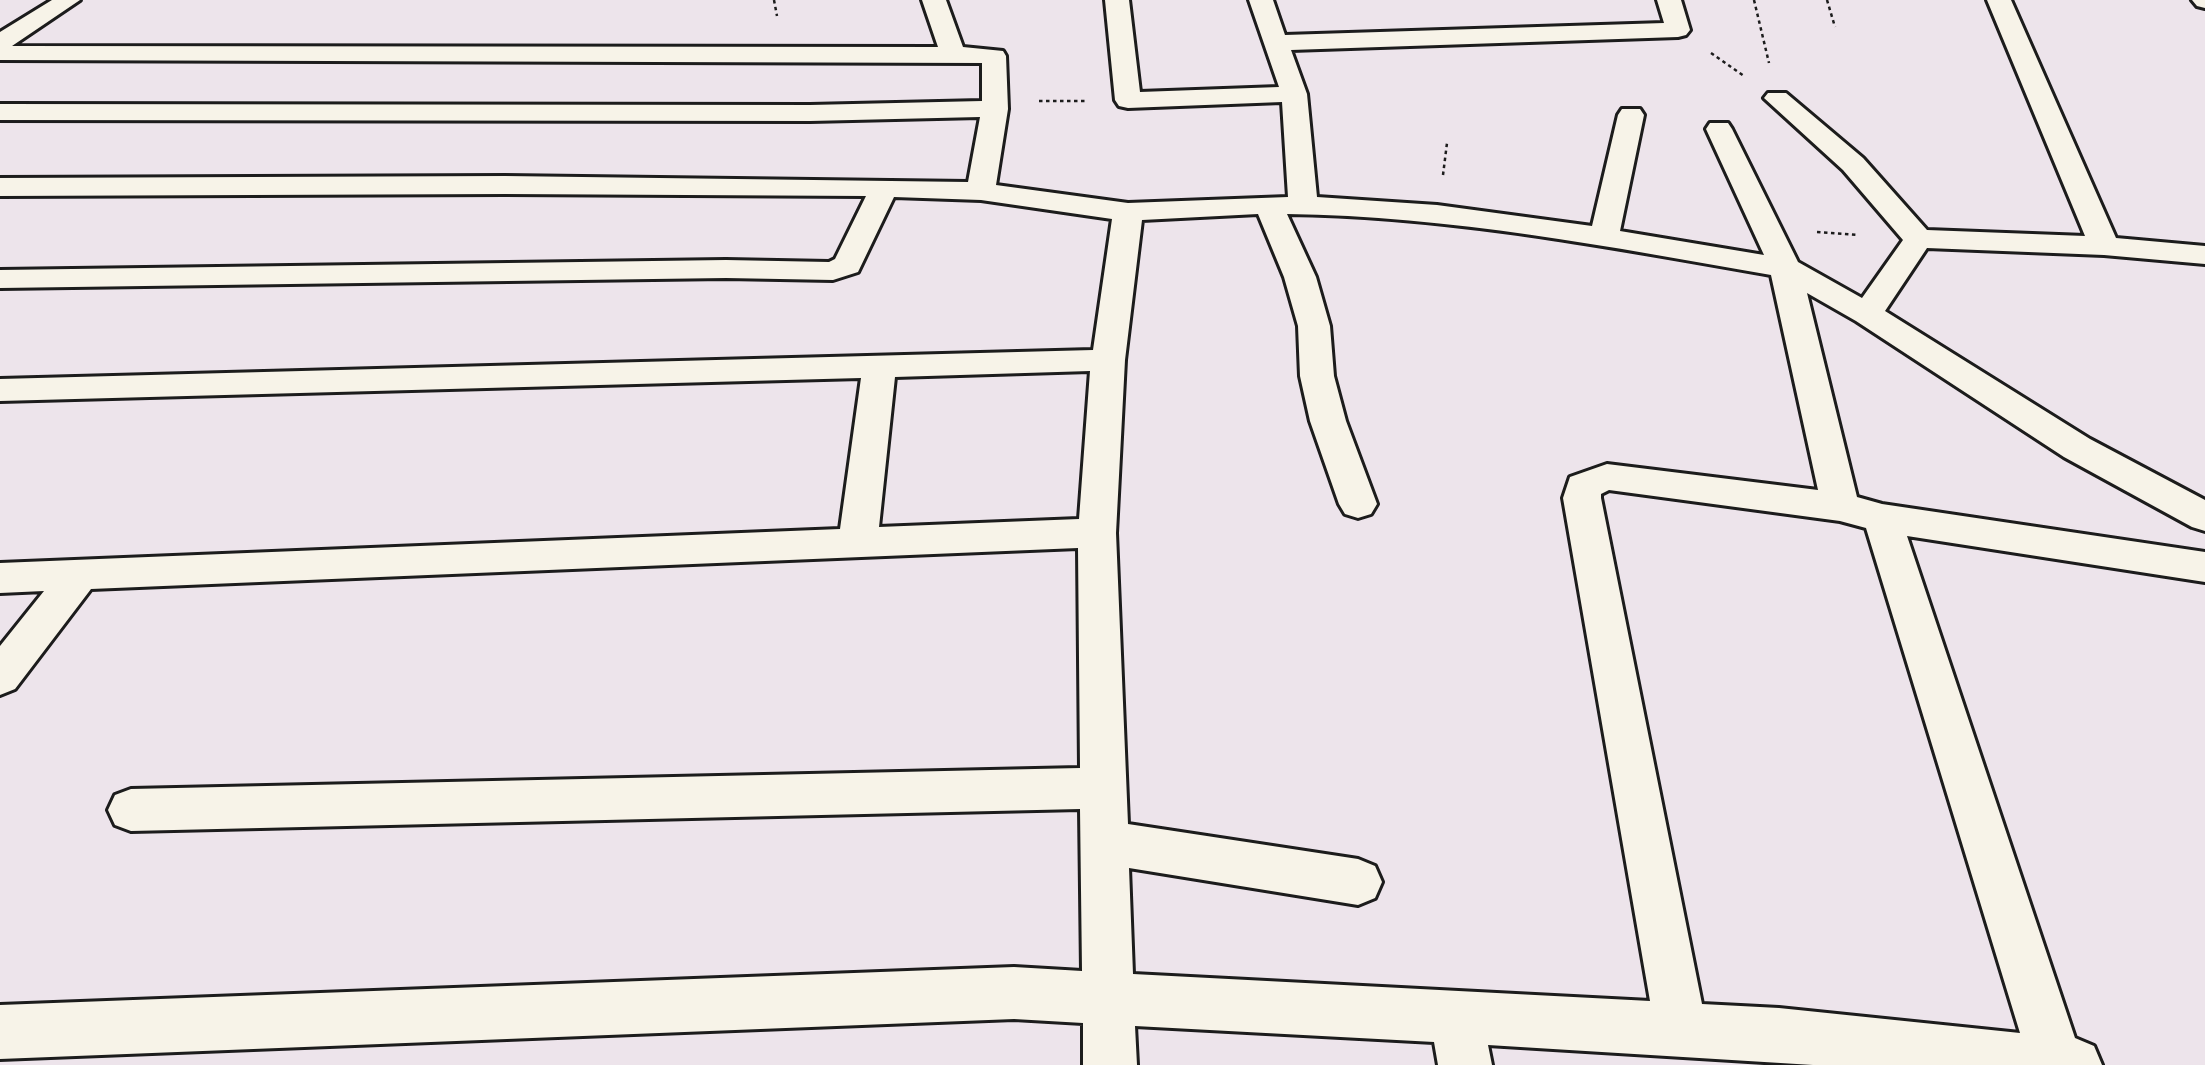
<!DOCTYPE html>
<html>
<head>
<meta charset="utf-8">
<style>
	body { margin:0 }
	canvas { display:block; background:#ede4eb }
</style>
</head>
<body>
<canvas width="2205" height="1065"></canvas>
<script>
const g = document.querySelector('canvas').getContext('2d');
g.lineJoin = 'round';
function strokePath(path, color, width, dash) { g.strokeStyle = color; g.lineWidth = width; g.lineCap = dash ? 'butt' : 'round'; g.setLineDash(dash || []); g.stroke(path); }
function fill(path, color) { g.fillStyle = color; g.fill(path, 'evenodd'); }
const street = new Path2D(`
	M52,0H80L12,46L938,47L922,0H946L963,47L1003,51L1006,56L1008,109L996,185L1128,203L1288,197L1282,102L1128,108L1119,106L1115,100L1105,0H1129L1140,92L1279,87L1249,0H1273L1285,35L1664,23L1657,0H1681L1690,30L1686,35L1678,37L1291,50L1307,94L1317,197L1437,205L1592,226L1618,115L1622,109H1640L1644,115L1620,231L1764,255L1706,129L1710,123H1728L1732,129L1798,262L1862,298L1903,240L1843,170L1764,98L1768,93H1786L1863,158L1927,230L2085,236L1987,0H2011L2116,238L2205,246V264L2104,255L1927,248L1885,311L2090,439L2205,500V531L2192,527L2064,457L1856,321L1807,293L1857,497L1882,504L2205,552V582L1907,536L2075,1038L2094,1046L2102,1065H1813L1488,1045L1492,1065H1438L1434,1042L1135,1026L1137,1065H1083V1023L1014,1019L0,1059V1005L1014,967L1082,971L1080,809L131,831L115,825L108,810L115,795L131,789L1080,768L1078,548L91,589L15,689L0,695V646L44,591L0,593V563L840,529L861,378L0,401V379L1093,350L1112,219L981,200L894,197L858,272L833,280L726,278L0,288V270L726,260L829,262L835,259L866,196L505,194L0,196V178L505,176L968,182L980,117L810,121L0,120V104L810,105L982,101V63L0,60V32ZM1258,214L1284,277L1298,326L1300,376L1310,421L1339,504L1345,514L1358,518L1371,514L1377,504L1346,421L1334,376L1330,326L1316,277L1287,214C1450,216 1611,247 1771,275L1818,490L1607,464L1570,477L1563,498L1650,1001L1133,974L1129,868L1358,905L1375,898L1382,882L1375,866L1358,859L1128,824L1116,533L1125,360L1142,220ZM1090,371L1079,519L879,527L895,377ZM1609,490L1840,521L1866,528L2020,1033L1779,1008L1702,1004L1601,498V494Z
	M2192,0H2205V8L2197,6Z`);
strokePath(street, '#1c1c1c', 6);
strokePath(new Path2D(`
	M774,0L777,16
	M1754,0L1769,63
	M1827,0L1835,27
	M1711,53L1744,76
	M1039,101H1086
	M1443,175L1447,143
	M1817,232L1858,235`), '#1c1c1c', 2.5, [3.5, 3.5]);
fill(street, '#f7f3e8');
</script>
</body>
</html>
